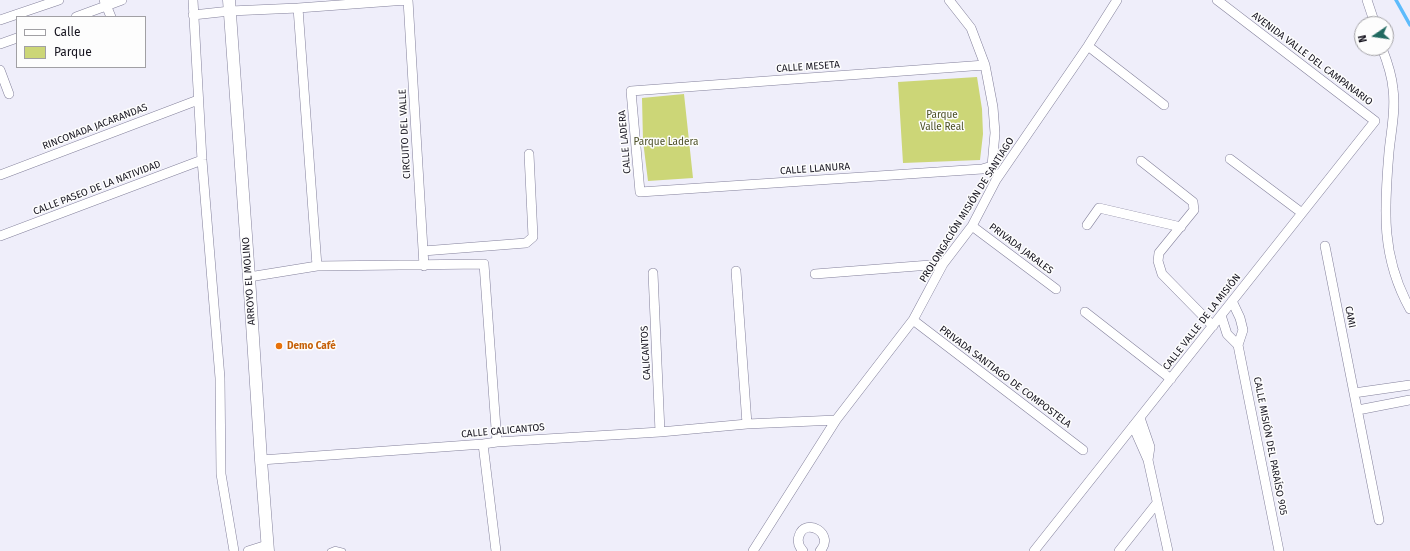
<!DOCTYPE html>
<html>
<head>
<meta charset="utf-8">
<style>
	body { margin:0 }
	#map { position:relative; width:1410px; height:551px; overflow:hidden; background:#efeefa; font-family:"Fira Sans",sans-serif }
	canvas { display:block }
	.legend { position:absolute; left:16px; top:16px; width:130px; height:52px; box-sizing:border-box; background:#fdfdfd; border:1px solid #a1a0a4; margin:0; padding:5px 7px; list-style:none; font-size:12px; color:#16141f }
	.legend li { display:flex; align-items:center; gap:8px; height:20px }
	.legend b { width:20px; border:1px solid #a1a0a4 }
	.north { position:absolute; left:1354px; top:16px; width:40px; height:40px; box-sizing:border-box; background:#fdfdfd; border:1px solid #a1a0a4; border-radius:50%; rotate:257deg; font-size:11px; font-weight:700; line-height:16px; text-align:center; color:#16141f }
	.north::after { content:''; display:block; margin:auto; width:14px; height:18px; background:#216a61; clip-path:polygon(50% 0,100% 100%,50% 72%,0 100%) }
</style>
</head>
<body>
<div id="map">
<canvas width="1410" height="551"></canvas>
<ul class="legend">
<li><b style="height:5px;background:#fff"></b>Calle</li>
<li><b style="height:11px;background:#ccd677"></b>Parque</li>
</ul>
<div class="north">N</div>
</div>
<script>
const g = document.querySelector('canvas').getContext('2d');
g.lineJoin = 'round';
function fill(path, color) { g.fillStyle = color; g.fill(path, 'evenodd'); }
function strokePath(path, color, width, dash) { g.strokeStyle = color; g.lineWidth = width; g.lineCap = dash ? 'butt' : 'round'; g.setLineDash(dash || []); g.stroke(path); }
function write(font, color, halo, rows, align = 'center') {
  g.font = font + ' "Fira Sans",sans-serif'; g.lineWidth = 3; g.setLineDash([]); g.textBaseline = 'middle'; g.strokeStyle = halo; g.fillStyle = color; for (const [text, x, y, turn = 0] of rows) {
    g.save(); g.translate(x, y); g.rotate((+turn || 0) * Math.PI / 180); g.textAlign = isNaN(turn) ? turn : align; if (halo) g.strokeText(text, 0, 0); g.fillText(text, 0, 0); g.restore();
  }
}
fill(new Path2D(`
	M977,77L982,109L983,134L980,160L903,163L898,82Z
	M684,94L693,178L648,181L643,141L642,98Z`), '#ccd677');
strokePath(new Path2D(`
	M1396,0L1410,25`), '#5dbbfb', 3.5);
const service = new Path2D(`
	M330,551L335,549L343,551`);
const minor = new Path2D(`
	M104,0L111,17
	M193,0L202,160L220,378L221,474L234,551
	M408,0L424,266
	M949,0L971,28L985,65L993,107L995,133L992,166L993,171
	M1217,0L1375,121
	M1367,0L1375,24
	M298,8L317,266
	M193,15L230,11L298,8L407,0
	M76,17L122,0
	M0,20L59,0
	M0,44L17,38
	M1088,46L1164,105
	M1382,48C1387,61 1392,75 1393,89C1396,110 1391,131 1389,152C1384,210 1381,257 1410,309
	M985,65L631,91L640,192L982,169L992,166
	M0,70L9,94
	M1230,159L1302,213
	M1141,161L1193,202L1194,210L1159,253L1158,261L1162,274L1213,326
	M0,175L198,100
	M1087,225L1099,208L1181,227
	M972,226L1056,289
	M0,236L202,160
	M1325,246L1379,520
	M423,251L526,243L533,237L529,154
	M736,271L747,424
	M653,273L660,432
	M815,274L943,264
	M249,277L317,266L484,264L497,442
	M1232,301L1240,318L1243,330L1238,345L1279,551
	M1085,312L1171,379
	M1221,315L1227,334L1238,345
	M913,320L1083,450
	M1354,393L1410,385
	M1358,410L1410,400
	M1140,418L1150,447L1148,460
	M1133,426L1148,460L1168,551
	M483,444L496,551
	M261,460L483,444L497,442L660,432L747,424L836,420
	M248,551L267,545
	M753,551L836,420L913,320L943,264L972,226L996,180L1088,46L1117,0
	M803,551C799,547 797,542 799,536C805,516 836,534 820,551
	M1034,551L1375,121
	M1119,551L1157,503`);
const tertiary = new Path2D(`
	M229,0L249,277L261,460L268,551`);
strokePath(service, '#83809b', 5.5);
strokePath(minor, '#83809b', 10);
strokePath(tertiary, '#83809b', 13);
strokePath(service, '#fff', 4.5);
strokePath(minor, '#fff', 9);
strokePath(tertiary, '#fff', 12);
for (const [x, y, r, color] of [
	[279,346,4,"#e8710a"]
]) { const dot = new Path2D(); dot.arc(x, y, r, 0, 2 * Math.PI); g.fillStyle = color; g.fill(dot); strokePath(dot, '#fdfdfd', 1.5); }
write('10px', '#16141f', '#fdfdfd', [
	["AVENIDA VALLE DEL CAMPANARIO",1312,59,37],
	["CALLE MESETA",808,67,-4],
	["RINCONADA JACARANDAS",95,127,-21],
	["CIRCUITO DEL VALLE",405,134,-93],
	["CALLE LADERA",625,142,-95],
	["CALLE LLANURA",815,169,-4],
	["CALLE PASEO DE LA NATIVIDAD",97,188,-21],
	["PROLONGACIÓN MISIÓN DE SANTIAGO",967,210,-58],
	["PRIVADA JARALES",1021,249,37],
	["ARROYO EL MOLINO",249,281,-94],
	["CAMI",1350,317,79],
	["CALLE VALLE DE LA MISIÓN",1202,322,-52],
	["CALICANTOS",646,353,-93],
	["PRIVADA SANTIAGO DE COMPOSTELA",1005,377,37],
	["CALLE CALICANTOS",503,431,-5],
	["CALLE MISIÓN DEL PARAÍSO 905",1270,446,79]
]);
write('10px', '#4b4f25', '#fdfdfd', [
	["Parque",942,115],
	["Valle Real",942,127],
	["Parque Ladera",666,142]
]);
write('bold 10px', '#c56008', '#fdfdfd', [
	["Demo Café",287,346]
], 'left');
</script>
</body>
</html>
